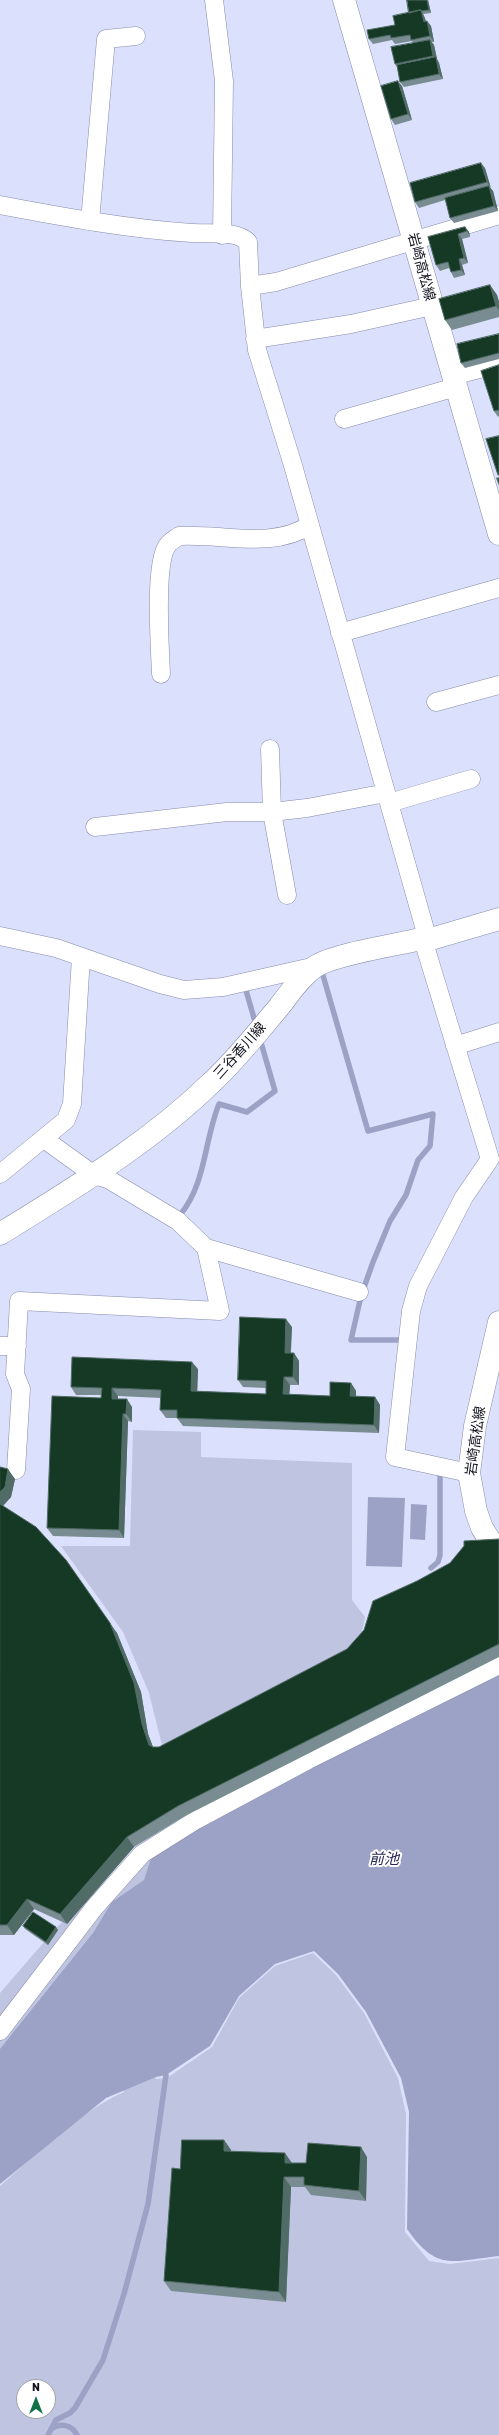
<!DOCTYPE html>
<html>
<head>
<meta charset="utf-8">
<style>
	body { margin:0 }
	#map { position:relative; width:499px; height:2435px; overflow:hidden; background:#dbe0fc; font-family:Rubik,sans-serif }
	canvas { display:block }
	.north { position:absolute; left:16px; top:2379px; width:40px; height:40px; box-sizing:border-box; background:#fff; border:1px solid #a0a1a5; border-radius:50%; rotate:0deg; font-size:11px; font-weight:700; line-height:16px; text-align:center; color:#12131f }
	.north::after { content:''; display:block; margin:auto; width:14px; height:18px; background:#117147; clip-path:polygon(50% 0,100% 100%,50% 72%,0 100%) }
</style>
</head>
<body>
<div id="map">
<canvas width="499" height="2435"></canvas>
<div class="north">N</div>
</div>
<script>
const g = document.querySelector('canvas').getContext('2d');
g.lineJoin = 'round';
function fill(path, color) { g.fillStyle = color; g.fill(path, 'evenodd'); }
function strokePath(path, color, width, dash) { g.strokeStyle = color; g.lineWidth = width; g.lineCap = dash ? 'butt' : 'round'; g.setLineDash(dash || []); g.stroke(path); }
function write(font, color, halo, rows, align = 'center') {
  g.font = font + ' Rubik,"Noto Sans JP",sans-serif'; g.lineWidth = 4; g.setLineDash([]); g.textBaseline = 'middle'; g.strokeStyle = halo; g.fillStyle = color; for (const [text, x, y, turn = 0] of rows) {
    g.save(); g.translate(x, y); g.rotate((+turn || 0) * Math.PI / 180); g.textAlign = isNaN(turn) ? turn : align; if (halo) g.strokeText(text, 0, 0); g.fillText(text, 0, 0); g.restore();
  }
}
fill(new Path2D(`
	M133,1430L201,1432V1457L352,1463V1600L365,1617L361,1636L337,1660L163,1749L149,1693L123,1632L61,1546H130Z
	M293,1786L112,1950L156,2079L167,2078L212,2047L239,1998L275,1966L313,1953L336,1975L364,2013L398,2078L406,2114L405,2232L429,2261L450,2264L499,2258V2435H0V2186C36,2155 81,2111 124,2092L108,2054L0,2061V1993L57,1927L138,1850ZM24,2387H48V2411H24Z`), '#bfc4e1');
fill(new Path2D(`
	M368,1497L405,1498L402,1567L366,1566Z
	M411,1504L427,1505L425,1540L410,1539Z
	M499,1672V2256C452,2261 437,2272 407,2229L409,2112L401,2078L366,2012L338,1974L314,1951L275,1964L239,1996L210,2046L166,2075L156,2077L106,2098L0,2184V2049L93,1933L112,1902L144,1880L154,1849Z`), '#9ca2c5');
strokePath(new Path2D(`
	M318,972H322L368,1131L433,1114L430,1146L418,1160L406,1195L390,1221L373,1262L361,1296L351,1340H403
	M248,987H245L256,1025
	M180,1215C206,1184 204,1141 219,1104L247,1112L275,1091L260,1039
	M431,1568L438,1562L440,1555V1473L435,1472
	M51,2429C60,2422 72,2425 77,2435
	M48,2435L56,2420L70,2413L75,2408L103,2360L124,2294L148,2204L166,2075`), '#9ca2c5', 5.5);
const street = new Path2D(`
	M214,0L224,81L222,235
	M0,205C64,217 128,229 192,233C208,234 237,230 248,242L250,286L257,350L292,462L426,933L424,943L490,1159L464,1197L418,1286L411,1311L395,1457L469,1473
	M90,221L106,39L136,36
	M250,286L276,282L499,215
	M255,339L351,324L432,306
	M452,376L499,364
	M344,419L456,387
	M340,633L499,588
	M161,674C160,648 154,565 167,546C169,542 175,539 179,536C221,533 272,550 310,525
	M436,702L499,685
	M270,749L272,812L287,895
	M389,803L471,779
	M95,827L227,812H272L307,808L386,793
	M0,936L56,948L160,984L184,990L223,987L316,966
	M455,1046L499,1032
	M0,1174L66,1120L72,1104L81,957
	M206,1248L359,1292
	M0,1346H17
	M16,1470L21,1389L15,1374L19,1301L220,1311L206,1248L178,1221L108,1179L94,1175L44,1139
	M0,2031L94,1908L142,1854L196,1820L308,1760L499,1665`);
const secondary = new Path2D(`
	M344,0L499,534
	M0,1234C74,1188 148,1144 211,1083C236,1060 257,1033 279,1007C290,993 301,976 316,966C336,954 395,945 421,939H431L499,919
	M499,1322L475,1426L469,1473L476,1511L482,1528L499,1555`);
strokePath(street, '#868bab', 19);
strokePath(secondary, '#868bab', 23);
strokePath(street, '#fff', 18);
strokePath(secondary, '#fff', 22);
fill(new Path2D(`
	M428,0L431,13L423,14L424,16L426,21H427L431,26L434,42H432L434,45L437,59L439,63L443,79L404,87L400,82L397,67L395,64L413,43L412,41L395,44L392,40L373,44L369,39L395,25Z
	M402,86L412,120L395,125L391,119Z
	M485,168L490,188L493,191L498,211L454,223L450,218L445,200L419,208L415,202Z
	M465,227L469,232L470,237L462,239L468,263L462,265L465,275L454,278L449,268L440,271L436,265L428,237Z
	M490,285L497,295L499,302V317L452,330L445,320Z
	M499,334V359L465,368L461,363Z
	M499,365V416L498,417L494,411Z
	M292,1327L291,1353H294L299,1361V1385H290L289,1394L330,1396L351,1383L356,1391V1397H375L380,1405L379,1433L183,1426L177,1418H166L160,1410L161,1398L118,1396V1399L132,1407V1422L128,1421L124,1538L53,1536L47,1528L101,1398L102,1395H76L71,1387L198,1369L197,1391L266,1394V1388L243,1387L238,1380Z
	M0,1467L15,1479L11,1497L3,1506L117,1633L141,1692L148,1734L153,1747H159L347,1649L417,1581L499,1539V1657L185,1816L134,1847L67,1924L34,1909L14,1935H0Z
	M23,1926L58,1930L48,1945L25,1929Z
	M224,2140L231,2150V2152L292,2163H306L367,2157L366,2201L311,2195L305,2187H291L286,2302L171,2291L164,2281L180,2169Z`), '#788c91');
fill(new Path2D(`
	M427,0H428L431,13L429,10Z
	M421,10L424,16L428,27L424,22Z
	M427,21L431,26L434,42L430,36Z
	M430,40L434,45L437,59L439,63L443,79L439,74L436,60L433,56Z
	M398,81L402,86L412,120L408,114Z
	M481,163L485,168L491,188L487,182Z
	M489,186L493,191L498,211L494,206Z
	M465,227L469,232L470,237Z
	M458,234L462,239L468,263L464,258Z
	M459,259L462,265L465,275L461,270Z
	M490,285L497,295L499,302V310L496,306Z
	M286,1319L292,1327L290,1361L285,1353Z
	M294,1353L299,1361V1385L293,1377Z
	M192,1362L198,1369L197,1399L191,1391Z
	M284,1377L290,1385L289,1402L283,1394Z
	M351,1383L356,1391V1404L350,1396Z
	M112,1388L118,1396V1406L112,1399Z
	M375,1397L380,1405L379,1433L374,1425Z
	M127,1399L132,1407V1422L126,1414Z
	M123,1414L128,1421L124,1538L119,1530Z
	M8,1469L15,1479L11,1497L2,1507H0V1492Z
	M66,1560L117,1633L141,1692L148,1734L156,1755L149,1745Z
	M127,1837L134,1847L67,1924L60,1914Z
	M27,1899L34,1909L14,1935L7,1925Z
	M56,1927L58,1930L48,1945L46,1942Z
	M224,2140L231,2150V2161L224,2151Z
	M361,2147L367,2157L366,2201L359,2191Z
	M285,2153L292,2163H285Z
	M284,2177L291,2187L286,2302L279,2292Z`), '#516b66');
const building = new Path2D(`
	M407,0H427L429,10L421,11V10L409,13Z
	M421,10L424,22L427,21L430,36L411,40L410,35L391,38L390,35L369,39L367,30L395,25L393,16Z
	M430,40L433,56L395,64L391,47Z
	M436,57L439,74L400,82L397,65Z
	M398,81L408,114L391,119L381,86Z
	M481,163L487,182L415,202L410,183Z
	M489,186L494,206L450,218L445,198Z
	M465,227L467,231L458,234L464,258L459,259L461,270L451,272L448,262L436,265L428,237Z
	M490,285L496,306L445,320L439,299Z
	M499,334V353L461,363L457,344Z
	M499,365V410L494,411L481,371Z
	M499,436V475H498L486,439Z
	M497,478H499V484Z
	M240,1317L286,1319L285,1353H294L293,1377H284L283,1394L330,1396V1382L351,1383L350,1396L375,1397L374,1425L177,1418V1410H160L161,1390L112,1388V1399H127L126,1414H123L119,1530L47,1528L52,1396L101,1398L102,1388L71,1387L72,1357L192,1362L191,1391L266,1394V1381L238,1380Z
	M0,1467L8,1469L5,1487L0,1492Z
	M0,1504L36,1527L66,1560L110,1623L134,1683L142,1724L149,1745L153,1747H159L347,1649L364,1630L373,1601L417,1581L450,1563L464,1546V1541L499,1539V1644L178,1806L127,1837L60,1914L27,1899L7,1925H0Z
	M33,1912L56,1927L46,1942L23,1926Z
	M182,2140H224V2151L285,2153V2163H306L308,2143L361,2147L359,2191L304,2185V2177H284L279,2292L164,2281L172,2168L180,2169Z`);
fill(building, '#163926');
strokePath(building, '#516b66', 1);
write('14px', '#12131f', '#fff', [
	["岩崎高松線",421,267,75],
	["三谷香川線",240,1051,-48],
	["岩崎高松線",476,1441,-82]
]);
write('italic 15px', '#252756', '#fff', [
	["前池",384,1860]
]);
</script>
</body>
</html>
